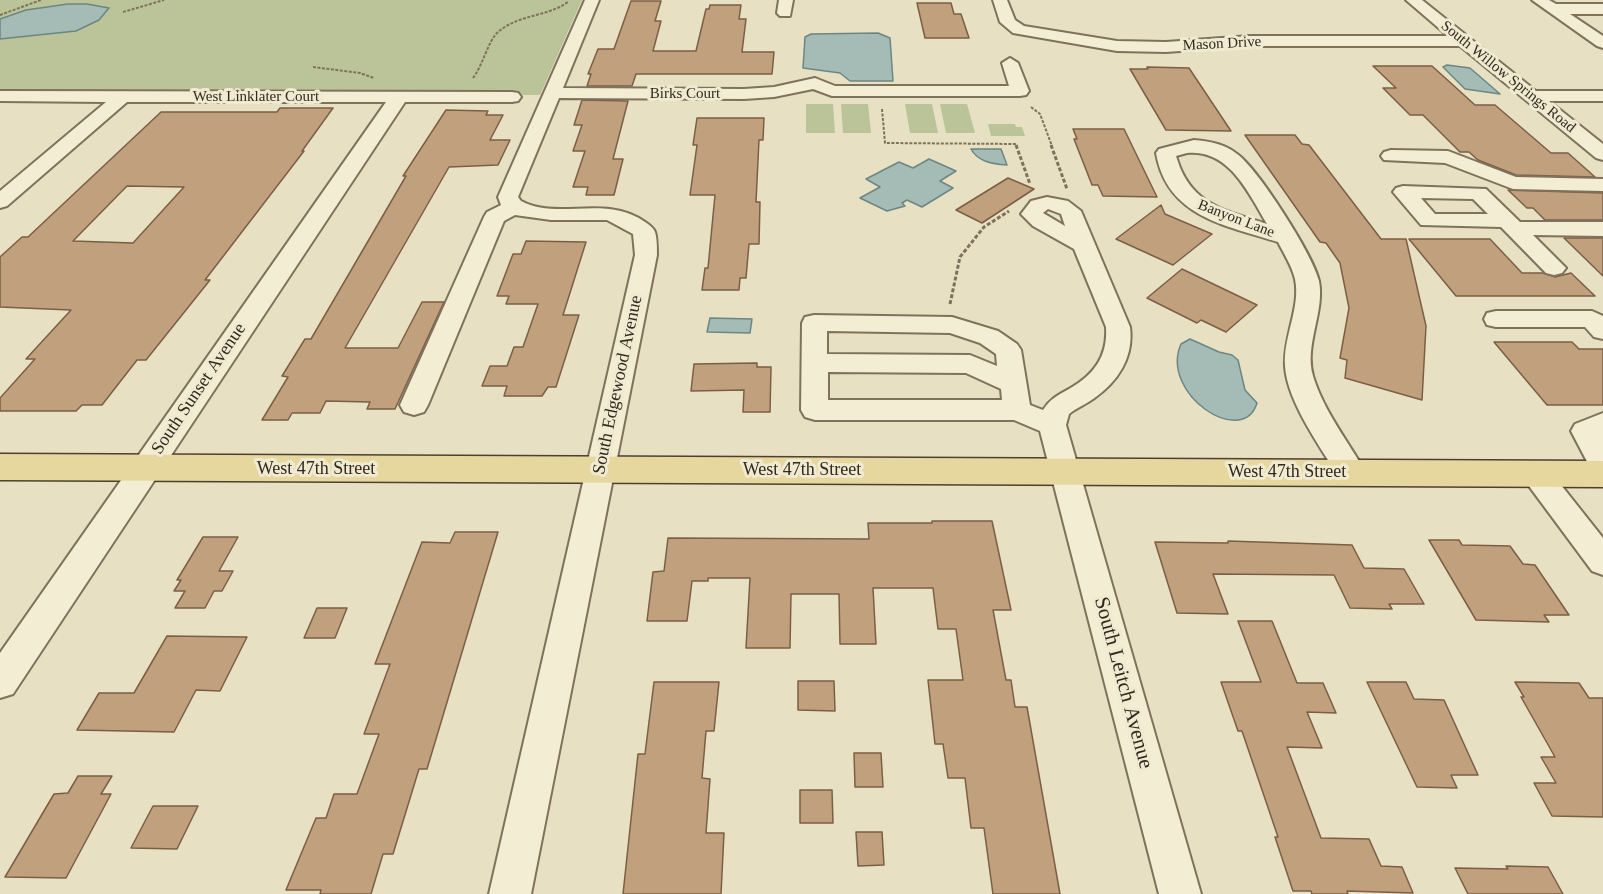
<!DOCTYPE html>
<html>
<head>
<meta charset="utf-8">
<style>
	body { margin:0 }
	canvas { display:block; background:#e7e0c2 }
</style>
</head>
<body>
<canvas width="1603" height="894"></canvas>
<script>
const g = document.querySelector('canvas').getContext('2d');
g.lineJoin = 'round';
function fill(path, color) { g.fillStyle = color; g.fill(path, 'evenodd'); }
function strokePath(path, color, width, dash) { g.strokeStyle = color; g.lineWidth = width; g.lineCap = dash ? 'butt' : 'round'; g.setLineDash(dash || []); g.stroke(path); }
function write(font, color, halo, rows, align = 'center') {
  g.font = font + ' Georgia,serif'; g.lineWidth = 6; g.setLineDash([]); g.textBaseline = 'middle'; g.strokeStyle = halo; g.fillStyle = color; for (const [text, x, y, turn = 0] of rows) {
    g.save(); g.translate(x, y); g.rotate((+turn || 0) * Math.PI / 180); g.textAlign = isNaN(turn) ? turn : align; if (halo) g.strokeText(text, 0, 0); g.fillText(text, 0, 0); g.restore();
  }
}
fill(new Path2D(`
	M0,0H582L540,95L0,93Z
	M806,104H833L835,133H806Z
	M841,104H868L871,133H843Z
	M905,104H932L938,133H910Z
	M940,104H967L975,133H946Z
	M988,124H1015L1016,127H1022L1025,136H991Z`), '#bac498');
const water = new Path2D(`
	M68,4H87L109,8L99,20L76,31L0,39V19L26,10Z
	M878,33L890,38L893,81H850L840,73L803,68L805,37L811,34Z
	M1447,65L1470,68L1500,94L1465,89L1443,67Z
	M971,149H1001L1007,165C993,164 978,162 971,149Z
	M929,159L956,171L940,181L953,188L922,207L907,200L902,203L905,206L887,211L860,198L880,187L866,179L899,162L913,168Z
	M710,318L752,319L750,333L707,332Z
	M1190,339L1219,352L1232,355L1238,360L1245,390L1257,403C1243,449 1159,394 1181,344Z`);
fill(water, '#a4bbb6');
strokePath(water, '#6c8783', 1.5);
const building = new Path2D(`
	M631,1H661L655,21H661L653,51H696L706,9H709L710,5H741L739,19H746L742,52H774L772,74H636L632,86H587L591,74H588L598,49H614Z
	M917,3H951L954,14H961L969,38H925Z
	M1373,66H1432L1475,105H1495L1551,153H1568L1595,177L1516,175L1478,160L1469,152H1460L1423,115H1410L1383,88H1396Z
	M1147,67L1189,68L1231,131L1166,130L1130,69H1148Z
	M582,100L628,101L613,159H623L614,195H586L588,187H573L585,151H573L582,125H574Z
	M280,108H333L302,151H304L205,280H210L146,360H137L102,405H82L76,411H0V398L35,359H26L71,310L0,307V257L22,237H28L161,112H277ZM127,186L184,187L133,243L73,241Z
	M446,110L488,111L486,115H503L490,140H510L498,165L449,167L345,348H398L422,302H444L395,409H367L370,402L326,401L320,413H292L288,420H262L288,377L282,376L305,339H311L406,176H403Z
	M697,118H764L763,140H759L756,202H760L759,244H749L746,278H740L739,290H702L705,268H708L715,195H690L697,145H693Z
	M1073,129H1124L1157,197L1103,196L1098,185H1092L1074,139H1077Z
	M1245,135H1295L1302,144L1309,145L1381,239H1406L1426,326L1422,400L1345,378L1347,360L1340,358L1349,308L1340,263L1326,243L1320,242Z
	M1008,178L1034,189L982,223L956,210Z
	M1508,190L1603,193V220H1545L1533,208H1527Z
	M1161,205L1165,214L1212,234L1173,265L1116,239Z
	M1564,238H1603V276Z
	M1409,239H1490L1522,273H1543L1555,277L1571,273L1595,296H1456Z
	M526,241L586,242L563,315H579L556,387H548L542,396H504L507,386H482L490,366H507L514,347H523L538,304H506L509,296H497L513,254H521Z
	M1182,269L1257,305L1226,332L1201,320L1197,323L1147,298Z
	M1494,342H1572L1579,349H1603V405H1547Z
	M757,363V367H771L770,412H743L744,390L691,391L694,364Z
	M932,521H992L1011,610H993L1006,680H1011L1015,707H1027L1060,894H993L984,828H971L965,778H948L943,744H935L928,680H963L956,629H938L933,588H873L876,644H840L839,594H791L790,648H746L750,578H708V581H692L687,621H647L653,572L664,571L668,538L869,539L868,523H932Z
	M455,532H498L427,769H419L393,854H383L371,894H320L321,890H286L316,818H326L334,794H357L379,734H364L390,664H375L422,542L450,543Z
	M203,537H238L219,571H233L222,591H214L205,608H175L185,591H174L181,580H177Z
	M1429,540H1459L1462,545L1510,546L1523,564L1535,565L1569,615H1544L1549,622L1476,620Z
	M1228,541L1352,545L1364,568L1404,569L1424,604H1389L1392,609L1350,608L1334,575L1213,574L1228,614L1177,613L1155,542L1228,543Z
	M317,608H347L335,638H304Z
	M1238,621H1272L1297,683H1323L1336,713L1307,712L1322,748L1287,747L1321,838L1369,839L1381,866L1402,867L1413,893L1347,891L1348,894H1312L1311,891H1293L1275,837H1278L1242,731H1238L1221,682H1261Z
	M167,636L247,637L220,691L196,690L174,732L77,730L99,693H134Z
	M798,681H834L835,711L798,710Z
	M654,682H719L714,731H706L702,778L710,779L706,833H724L721,894H623L638,754H645Z
	M1367,682H1406L1414,699L1444,700L1478,775H1451L1457,788L1417,787Z
	M1515,682L1579,683L1589,698H1603V817L1552,816L1534,783H1556L1541,757H1555L1521,697H1524Z
	M854,753H881L883,787H855Z
	M78,776H112L101,794H111L66,878L5,877L54,794L68,793Z
	M800,790H832L833,823H800Z
	M153,806H198L177,849L131,848Z
	M856,832H882L884,865L858,866Z
	M1506,866L1548,867L1563,894H1468L1455,868L1508,869Z`);
fill(building, '#c1a07d');
strokePath(building, '#7b5f45', 1.5);
const minor = new Path2D(`
	M585,0H599L563,88L744,89L774,87L815,78L835,86H1009L1002,63L1010,58L1018,63L1029,91L1026,95L1020,96H832L813,89L774,97L744,99L559,98L518,197L521,201C558,221 605,194 645,222C648,224 653,227 655,232C657,238 657,248 657,255L531,894H489L635,255L633,234L607,220H551L515,215L504,221L428,405L424,412L414,415L404,412L400,405L484,217L487,212L501,205L498,197Z
	M779,0H793L790,16H780L777,13Z
	M993,0H1007L1015,20L1024,26L1117,41L1166,42L1250,36H1448L1406,0H1422L1536,91H1603V101H1549L1603,144V160L1596,158L1460,46H1250L1166,52L1117,51L1013,33L1000,22Z
	M1532,0H1549L1556,4H1603V14H1570L1603,36V48L1597,46Z
	M0,91L512,92L518,93L521,97L518,101L512,102H405L13,694L0,698V653L386,102H127L7,206L0,208V191L106,102L0,101Z
	M1194,140C1209,141 1225,144 1237,154C1258,169 1313,255 1319,281C1325,312 1304,345 1313,376C1324,412 1348,441 1366,473L1361,481L1351,484L1341,481C1322,449 1287,402 1285,366C1283,337 1301,307 1295,279C1292,266 1284,254 1278,242C1225,225 1167,217 1156,153L1159,149ZM1187,153C1229,149 1248,192 1267,224C1226,211 1191,205 1177,159L1176,156Z
	M1391,150L1448,151L1516,177L1603,179V191L1513,189L1445,163L1384,160L1381,156L1384,152Z
	M1403,186L1486,189L1520,222H1603V236L1533,235L1566,268L1562,273L1554,275L1546,273L1501,227L1421,225L1393,192L1396,188ZM1421,198L1473,199L1488,214H1435Z
	M1047,197L1068,201L1081,211L1130,327C1134,357 1118,382 1093,399C1085,405 1076,408 1069,414L1066,425L1201,894H1159L1040,431L1014,420H815L805,417L801,410L802,323L805,317L814,315L952,317L998,331L1017,344L1021,350L1030,405L1043,410C1050,399 1058,395 1069,389C1094,375 1108,356 1106,327L1074,249L1033,226L1021,214L1031,201ZM1048,209L1061,214L1065,226L1043,213ZM827,331L950,333L980,343L996,354L997,366L970,355L827,354ZM828,372L966,373L1001,389L1002,400H828Z
	M1496,311H1592L1603,316V339L1594,337L1585,327H1496L1487,325L1484,319L1487,313Z
	M1603,413V476L1593,473L1571,431L1575,424Z
	M1536,463L1546,466L1603,538V575L1592,571L1526,482L1521,474L1526,466Z`);
const major = new Path2D(`
	M0,454L1603,461V487L0,480Z`);
strokePath(minor, '#7f725c', 4);
strokePath(major, '#4d4030', 3);
strokePath(new Path2D(`
	M123,12L164,0
	M0,15L41,0
	M313,67L360,73L374,78
	M473,78C483,65 488,41 498,32C519,14 547,17 568,2
	M1031,107L1040,114L1052,146
	M882,109L885,143L1016,144L1017,146`), '#7f725c', 2, [3, 1.5]);
strokePath(new Path2D(`
	M1016,145L1030,184
	M1051,145L1067,189
	M950,304L960,257L984,227L1009,211`), '#7f725c', 3, [4, 2]);
fill(minor, '#f3edd4');
fill(major, '#e6d79e');
write('15px', '#31291e', '#f0ead1', [
	["Mason Drive",1222,44,-3],
	["South Willow Springs Road",1508,77,39],
	["Birks Court",685,94],
	["West Linklater Court",256,97],
	["Banyon Lane",1236,219,21]
]);
write('18px', '#31291e', '#f0ead1', [
	["South Edgewood Avenue",618,385,-78],
	["South Sunset Avenue",199,389,-56],
	["West 47th Street",316,469],
	["West 47th Street",802,470],
	["West 47th Street",1287,472]
]);
write('21px', '#31291e', '#f0ead1', [
	["South Leitch Avenue",1123,683,75]
]);
</script>
</body>
</html>
